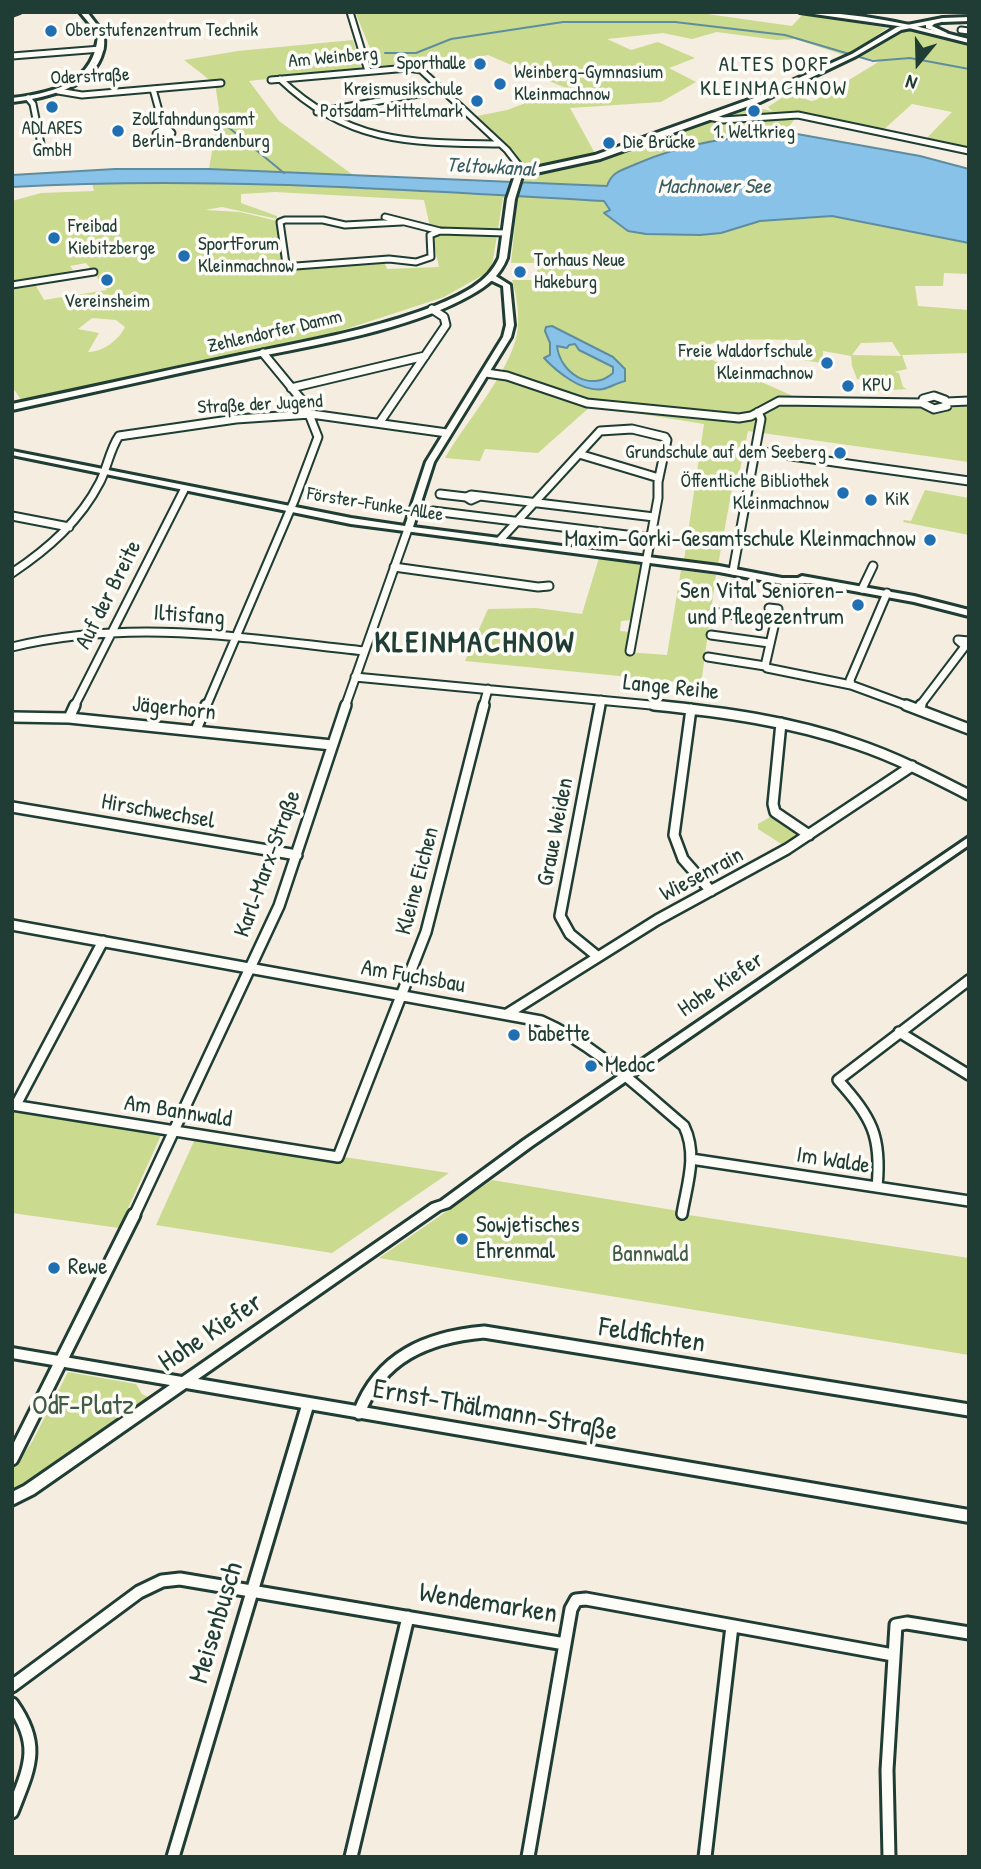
<!DOCTYPE html>
<html>
<head>
<meta charset="utf-8">
<style>
	body { margin:0 }
	#map { position:relative; width:981px; height:1869px; overflow:hidden; background:#f5ede0; font-family:"Patrick Hand",sans-serif }
	canvas { display:block }
	.frame { position:absolute; inset:0; border:14px solid #1f3d34; pointer-events:none }
	.north { position:absolute; left:883px; top:28px; width:70px; height:70px; -webkit-text-stroke:5px #fdfcf7; paint-order:stroke; rotate:199deg; font-size:19px; font-weight:700; line-height:28px; text-align:center; color:#1f3d34 }
	.north::after { content:''; display:block; margin:auto; width:24px; height:32px; background:#1f3d34; clip-path:polygon(50% 0,100% 100%,50% 72%,0 100%) }
</style>
</head>
<body>
<div id="map">
<canvas width="981" height="1869"></canvas>
<div class="frame"></div>
<div class="north">N</div>
</div>
<script>
const g = document.querySelector('canvas').getContext('2d');
g.lineJoin = 'round';
function fill(path, color) { g.fillStyle = color; g.fill(path, 'evenodd'); }
function strokePath(path, color, width, dash) { g.strokeStyle = color; g.lineWidth = width; g.lineCap = dash ? 'butt' : 'round'; g.setLineDash(dash || []); g.stroke(path); }
function write(font, color, halo, rows, align = 'center') {
  g.font = font + ' "Patrick Hand",sans-serif'; g.lineWidth = 7; g.setLineDash([]); g.textBaseline = 'middle'; g.strokeStyle = halo; g.fillStyle = color; for (const [text, x, y, turn = 0] of rows) {
    g.save(); g.translate(x, y); g.rotate((+turn || 0) * Math.PI / 180); g.textAlign = isNaN(turn) ? turn : align; if (halo) g.strokeText(text, 0, 0); g.fillText(text, 0, 0); g.restore();
  }
}
fill(new Path2D(`
	M355,12H693L792,26L803,14L887,28L847,56L795,39L777,40L717,32L692,39L663,33L607,39L631,50L658,42L695,58L669,68L696,82L661,102L570,108L597,157L743,105L772,111L768,107L789,93L811,101L816,100L880,61L858,56C872,47 890,31 908,30C924,29 952,41 969,45V151L924,141L952,112L912,104L881,132L798,115L783,134L752,135L642,162L625,168L607,186L520,183L529,174L528,171L514,151L477,116L507,110L566,88L488,55L424,68L420,63L373,66L370,48Z
	M353,40L361,67L358,69L249,81L279,121L353,175L209,169L219,109L215,84L184,60L238,51Z
	M152,181L507,193L506,197L503,198L492,266L483,275L444,297L337,332L22,401L12,387V287L35,284L44,300L107,290L86,263L70,266L73,270L12,284V201L41,193L94,191L92,183ZM275,192L424,200L439,267L387,269L384,261L282,268L277,221L240,212L205,210L222,207L277,219V216L241,203V194ZM92,318L116,320L125,327C119,340 103,352 88,352L99,333L78,329Z
	M518,194L604,201L610,211L605,213L700,235L721,233L760,221L832,216L969,243V274L944,273L943,286H915L918,306L969,310V353L902,355L907,369L894,372L899,373L903,387L907,389L892,390L888,385L882,384L879,386L885,389L870,393L863,385L865,380L857,379L852,366L851,356L823,351V363L801,360L799,353H804L801,346L804,340C767,340 723,336 690,350L804,401L947,406L969,401V462L748,431L736,489H732L718,565L684,560L704,424L591,406L538,453L485,449L480,461L445,458C465,423 510,372 517,334C520,318 517,295 512,280H537V263H511ZM552,326L613,357L616,383C590,396 561,379 545,358L550,355ZM892,342L901,356L852,355L861,343Z
	M575,344L579,350L613,367V373C590,393 560,372 557,346Z
	M925,490L969,498V535L903,522L904,520L911,521Z
	M599,558L642,565L632,620L621,621L620,631L630,632L627,652L667,655L681,570L716,575L701,684L465,661L488,609L536,608L582,614Z
	M775,814L802,833L783,845L758,829V824Z
	M12,1109L162,1133L119,1228L12,1213Z
	M195,1139L342,1161L344,1157L449,1173L332,1253L156,1225Z
	M492,1180L673,1210L682,1214L969,1258V1355L379,1258Z
	M68,1372L136,1384L142,1394L148,1397L12,1491V1470L32,1442Z`), '#cada8e');
const water = new Path2D(`
	M797,134L920,156L969,169V243L832,216L760,221L721,233L700,235L646,234L628,231L604,213L610,210L604,201C407,190 209,176 12,187V175L115,169H209L607,186C612,171 623,170 636,164C687,142 741,134 797,134Z
	M552,326L613,357L625,369V381C617,383 611,387 603,389C583,393 557,372 544,358L550,355V343L545,331L546,327ZM575,344L579,350L613,367V373C591,393 560,373 557,346L567,348L569,345Z`);
fill(water, '#89c2e8');
strokePath(water, '#5f8da0', 2);
strokePath(new Path2D(`
	M385,53H416L451,39L563,22H675L785,35L873,61L910,58L969,69
	M222,122L284,173`), '#5f8da0', 2);
const minorFar3 = new Path2D(`
	M350,12L368,71
	M961,30L969,31
	M12,56L101,49
	M280,79C348,144 411,143 500,144
	M271,80L408,68L421,70L507,150L524,172
	M153,89L164,129
	M58,91L82,95L221,83
	M28,98L33,104L41,144
	M317,112L441,90
	M709,117L723,120L798,115L969,151
	M161,130H169L172,133L164,136L156,134Z
	M385,217L440,231L506,233
	M402,222L345,225L323,220H285L280,222L286,264L296,266L389,259L416,262L431,257L430,235L440,231
	M12,285L94,272`);
const minorFar2 = new Path2D(`
	M486,373L507,376L587,403L739,418L751,416L779,401L922,403
	M291,388L425,356
	M934,396L945,400L947,406L934,409L922,403L923,399Z
	M947,402L969,401
	M380,422L446,325L444,317L432,309
	M756,451L969,481
	M579,454L659,478
	M440,494L466,497
	M471,495L480,496L471,500L466,497Z
	M480,496L654,517
	M433,511L651,538
	M12,516L69,527
	M500,540L600,431L632,429L665,437L667,440L658,482V498L630,651
	M394,567L538,587L549,586
	M733,571L761,419L758,412
	M12,573C48,549 80,521 100,482C107,468 110,449 119,436L236,419L311,414L447,433
	M862,589L873,566
	M887,593L850,680L851,685L911,707
	M719,613L775,620
	M777,613L769,608L778,609L765,666L767,668L851,685
	M711,635L769,643
	M12,647C134,618 242,638 364,651
	M708,657L765,666
	M355,677L672,707
	M74,707L184,490
	M206,707L294,501L318,437L305,404L263,353
	M345,707L408,529
	M483,707L488,689
	M600,707L601,700
	M919,707L969,641L958,640L965,646`);
const minorFar1 = new Path2D(`
	M654,705C721,712 791,721 856,744C895,757 932,776 969,795
	M906,705L969,729
	M691,709L674,835L683,859L711,891
	M918,709L921,705
	M12,717L69,718L332,745
	M69,718L75,705
	M781,723L773,804L775,812L809,835
	M196,730L206,705
	M12,807L297,855
	M12,925L541,1021C594,1044 640,1089 684,1126C698,1155 687,1184 682,1214
	M597,956L570,934L560,916L600,705
	M507,1014L657,920L787,849L912,766
	M899,1032L969,1075
	M12,1105L338,1157L426,932L484,705
	M16,1105L103,941
	M691,1159L969,1201
	M877,1187C882,1136 872,1118 838,1080L969,980
	M134,1216L279,906L346,705`);
const minor = new Path2D(`
	M359,1413C380,1357 427,1337 484,1332L969,1410
	M12,1459L134,1215
	M12,1686L139,1592L162,1581L180,1579L565,1644
	M12,1704C42,1746 29,1768 12,1812
	M173,1857L308,1404
	M351,1857L408,1617
	M528,1857L571,1609L576,1600L586,1599L893,1655
	M705,1857L732,1626
	M889,1857L887,1770L896,1625L907,1623L969,1633`);
const tertiary = new Path2D(`
	M12,12H20L12,15Z
	M800,12C857,12 914,25 969,39V43L905,27Z
	M969,17V21L943,22L940,20L943,18Z
	M488,275H494L510,285L514,325L511,337L434,462L413,527L719,566L782,578H798L802,576L914,596L969,610V616L914,602L810,583L782,584L719,572L351,524L12,455V451L351,518L405,526L426,462L503,337L506,325L503,286L488,279Z
	M969,837V845L532,1146L449,1207L440,1210L198,1379L969,1510V1522L186,1388L34,1494L12,1505V1492L24,1486L170,1385L12,1358V1348L182,1377L432,1204L441,1201L524,1140Z`);
const secondary = new Path2D(`
	M80,12H87L104,34C104,39 105,46 103,51C94,88 45,98 12,102V98C54,93 95,83 98,34Z
	M943,18L945,19V21L934,24L932,26L947,33V35L926,28V25L901,30L856,56L760,102L600,159L522,176L515,199L507,258C500,276 487,286 471,295C410,330 315,345 246,359C168,375 90,393 12,410V404C85,389 158,372 231,357C300,342 371,331 437,305C461,295 488,283 499,258L507,199L516,172L595,155L754,98L852,54L897,27Z`);
strokePath(minorFar3, '#1f3d34', 9);
strokePath(minorFar2, '#1f3d34', 11);
strokePath(minorFar1, '#1f3d34', 14);
strokePath(minor, '#1f3d34', 17);
strokePath(tertiary, '#1f3d34', 6);
strokePath(secondary, '#1f3d34', 6);
strokePath(minorFar3, '#fdfcf7', 5);
strokePath(minorFar2, '#fdfcf7', 7);
strokePath(minorFar1, '#fdfcf7', 9);
strokePath(minor, '#fdfcf7', 11);
fill(tertiary, '#fdfcf7');
fill(secondary, '#fdfcf7');
for (const [x, y, r, color] of [
	[51,31,7,"#1f6fb2"],
	[480,64,7,"#1f6fb2"],
	[500,84,7,"#1f6fb2"],
	[477,101,7,"#1f6fb2"],
	[52,107,7,"#1f6fb2"],
	[754,111,7,"#1f6fb2"],
	[118,131,7,"#1f6fb2"],
	[609,143,7,"#1f6fb2"],
	[54,238,7,"#1f6fb2"],
	[184,256,7,"#1f6fb2"],
	[520,272,7,"#1f6fb2"],
	[107,280,7,"#1f6fb2"],
	[827,363,7,"#1f6fb2"],
	[848,386,7,"#1f6fb2"],
	[840,453,7,"#1f6fb2"],
	[843,493,7,"#1f6fb2"],
	[871,500,7,"#1f6fb2"],
	[930,540,7,"#1f6fb2"],
	[858,605,7,"#1f6fb2"],
	[514,1035,7,"#1f6fb2"],
	[591,1066,7,"#1f6fb2"],
	[462,1239,7,"#1f6fb2"],
	[54,1268,7,"#1f6fb2"]
]) { const dot = new Path2D(); dot.arc(x, y, r, 0, 2 * Math.PI); g.fillStyle = color; g.fill(dot); strokePath(dot, '#fdfcf7', 2.5); }
write('19px', '#1f3d34', '#fdfcf7', [
	["Oberstufenzentrum Technik",65,31],
	["Sporthalle",466,64,"right"],
	["Weinberg-Gymnasium",514,73],
	["Kleinmachnow",514,95],
	["Kreismusikschule",463,90,"right"],
	["Potsdam-Mittelmark",463,112,"right"],
	["Zollfahndungsamt",132,120],
	["Berlin-Brandenburg",132,142],
	["ADLARES",52,129,"center"],
	["GmbH",52,151,"center"],
	["1. Weltkrieg",754,133,"center"],
	["Die Brücke",623,143],
	["Freibad",68,227],
	["Kiebitzberge",68,249],
	["SportForum",198,245],
	["Kleinmachnow",198,267],
	["Torhaus Neue",534,261],
	["Hakeburg",534,283],
	["Vereinsheim",107,302,"center"],
	["Freie Waldorfschule",813,352,"right"],
	["Kleinmachnow",813,374,"right"],
	["KPU",862,386],
	["Grundschule auf dem Seeberg",826,453,"right"],
	["Öffentliche Bibliothek",829,482,"right"],
	["Kleinmachnow",829,504,"right"],
	["KiK",885,500]
], 'left');
write('19px', '#1f3d34', '#fdfcf7', [
	["Am Weinberg",333,58,-5],
	["Oderstraße",90,77,-3],
	["Zehlendorfer Damm",275,332,-13],
	["Straße der Jugend",260,405,-3],
	["Förster-Funke-Allee",375,505,9]
]);
g.letterSpacing = '2px';
write('21px', '#1f3d34', '#fdfcf7', [
	["ALTES DORF",774,65],
	["KLEINMACHNOW",774,89]
]);
g.letterSpacing = '0px';
write('italic 21px', '#3a5e61', '#fdfcf7', [
	["Teltowkanal",491,168,3],
	["Machnower See",714,187]
]);
write('23px', '#1f3d34', '#fdfcf7', [
	["Maxim-Gorki-Gesamtschule Kleinmachnow",916,540,"right"],
	["Sen Vital Senioren-",844,592,"right"],
	["und Pflegezentrum",844,618,"right"],
	["babette",528,1035],
	["Medoc",605,1066],
	["Sowjetisches",476,1226],
	["Ehrenmal",476,1252],
	["Rewe",68,1268]
], 'left');
write('23px', '#1f3d34', '#fdfcf7', [
	["Auf der Breite",109,595,-63],
	["Iltisfang",189,616,4],
	["Lange Reihe",671,688,6],
	["Jägerhorn",174,709,6],
	["Hirschwechsel",158,812,10],
	["Graue Weiden",556,832,-79],
	["Karl-Marx-Straße",268,864,-70],
	["Wiesenrain",702,875,-28],
	["Kleine Eichen",418,881,-75],
	["Am Fuchsbau",413,977,10],
	["Hohe Kiefer",721,985,-34],
	["Am Bannwald",178,1112,9],
	["Im Walde",833,1161,9]
]);
write('23px', '#415c46', '#fdfcf7', [
	["Bannwald",650,1255]
]);
write('28px', '#1f3d34', '#fdfcf7', [
	["Hohe Kiefer",211,1333,-34],
	["Feldfichten",652,1336,9],
	["Ernst-Thälmann-Straße",495,1411,10],
	["Wendemarken",488,1604,9],
	["Meisenbusch",217,1623,-73]
]);
write('28px', '#415c46', '#fdfcf7', [
	["OdF-Platz",83,1407]
]);
g.letterSpacing = '2px';
write('bold 30px', '#1f3d34', '#fdfcf7', [
	["KLEINMACHNOW",475,644]
]);
g.letterSpacing = '0px';
</script>
</body>
</html>
